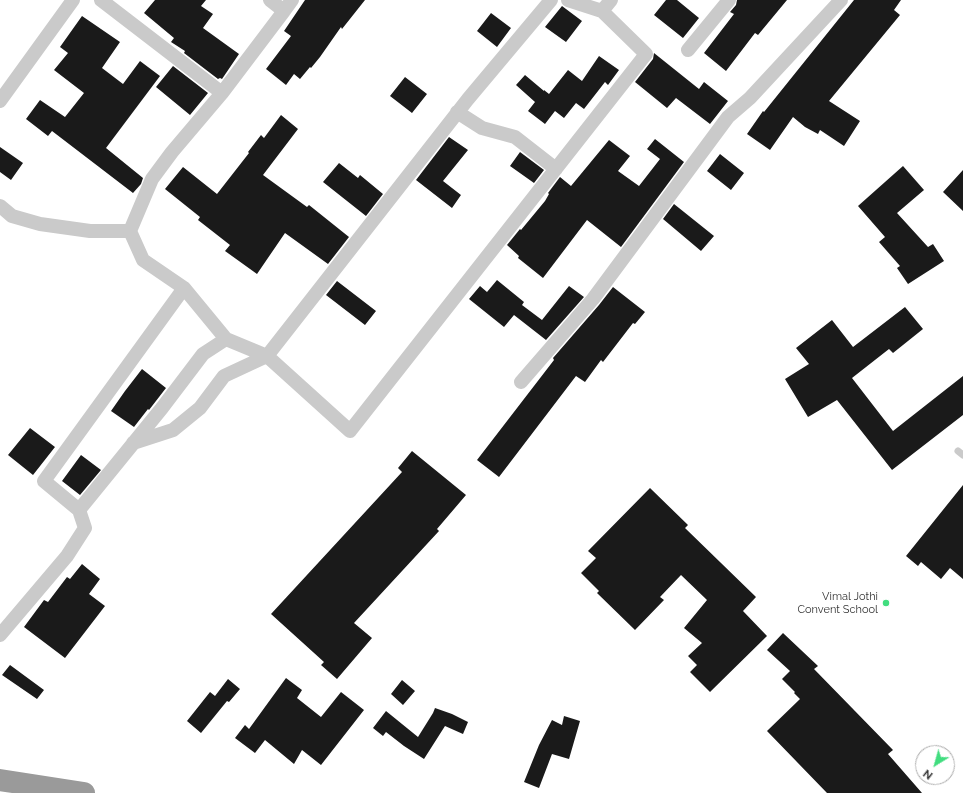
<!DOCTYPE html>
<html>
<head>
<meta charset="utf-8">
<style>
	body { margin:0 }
	#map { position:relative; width:963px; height:793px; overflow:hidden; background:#fff; font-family:Raleway,sans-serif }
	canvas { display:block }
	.north { position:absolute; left:915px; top:745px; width:40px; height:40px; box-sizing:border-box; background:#fff; border:1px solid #adadad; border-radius:50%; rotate:217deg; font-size:11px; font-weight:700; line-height:16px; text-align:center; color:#333 }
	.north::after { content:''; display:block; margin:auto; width:14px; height:18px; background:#41dd7f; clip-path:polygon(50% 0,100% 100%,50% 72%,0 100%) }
</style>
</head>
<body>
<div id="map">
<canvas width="963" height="793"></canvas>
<div class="north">N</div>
</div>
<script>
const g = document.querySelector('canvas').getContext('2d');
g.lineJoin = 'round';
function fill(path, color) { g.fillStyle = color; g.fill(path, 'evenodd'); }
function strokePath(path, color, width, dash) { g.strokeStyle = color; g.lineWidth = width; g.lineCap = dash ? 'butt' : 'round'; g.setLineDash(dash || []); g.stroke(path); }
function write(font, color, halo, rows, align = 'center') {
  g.font = font + ' Raleway,sans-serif'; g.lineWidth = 4; g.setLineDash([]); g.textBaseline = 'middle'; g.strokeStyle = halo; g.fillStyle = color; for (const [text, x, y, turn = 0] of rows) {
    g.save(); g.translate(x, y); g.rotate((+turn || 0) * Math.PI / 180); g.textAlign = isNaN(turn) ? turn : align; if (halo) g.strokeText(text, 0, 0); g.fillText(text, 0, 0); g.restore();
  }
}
fill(new Path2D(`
	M155,0H206L201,6L213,14L203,28L239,54L222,79L220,78L218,79L184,53L185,51L171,42L174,38L144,13Z
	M305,0H365L342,29L341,27L320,57L311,68L310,67L300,79L294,74L286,85L266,69L291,36L284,31Z
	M666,0H677L699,18L683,38L654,15Z
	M737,0H787L758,35L755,33L726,71L704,53L734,14L730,12L736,5Z
	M854,0H901L894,10L900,15L829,101L860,121L844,146L820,130L818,134L805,127L793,117L770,150L747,134L763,111L764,112Z
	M562,6L582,21L566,42L545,27Z
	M491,13L511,28L497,47L477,31Z
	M82,16L120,42L102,68L123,84L140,61L160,76L106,148L143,178L141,184L133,193L52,131L48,136L26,119L40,100L65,117L84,93L54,70L68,53L60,47Z
	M654,53L699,89L704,82L728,101L710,124L676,98L667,108L635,82L653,59Z
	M599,56L619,70L608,85L605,82L584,109L576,103L564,118L555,111L545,124L528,111L535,102L516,85L525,75L544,91V90L549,94L568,70L582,81Z
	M173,66L208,93L190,115L156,87Z
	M405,77L427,94L412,113L390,96Z
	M281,115L298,129L263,175L307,207L309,205L349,237L328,264L285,233L257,274L225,251L230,245L198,220L200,217L165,189L183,167L217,194L249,153L248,152L261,135L264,138Z
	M449,137L468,150L443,181L461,195L452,208L416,180Z
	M655,139L684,162L621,247L587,220L543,278L518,258L519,256L507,245L520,229L521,230L545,201L549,194L548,193L560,177L571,186L609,140L630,156L618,171L639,186L660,159L647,149Z
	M0,147L23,163L11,180L0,172Z
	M520,152L544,170L534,183L510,166Z
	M720,154L744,173L731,190L707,171Z
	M339,163L358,178L360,175L383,194L366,216L323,182Z
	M903,166L924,190L897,213L928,247L933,244L944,261L908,284L897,268L900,266L879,242L885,237L858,206Z
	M963,170V211L943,192Z
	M674,204L714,236L701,251L663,219Z
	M497,280L524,302L522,305L542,320L569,286L584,297L546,340L514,315L504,327L469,299L480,286L487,292Z
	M337,281L376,311L365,325L326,295Z
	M613,287L645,312L635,324L633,323L603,362L601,360L585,382L576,376L499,477L477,460L554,360L553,358L599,305Z
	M905,307L923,329L893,353L889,349L852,378L893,431L963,376V415L892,470L837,400L808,417L785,379L809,364L796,348L832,320L853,347Z
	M142,369L166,388L149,410L148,409L134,427L111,411L125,391Z
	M30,428L55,447L33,475L8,455Z
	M412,451L466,495L437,529L439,531L354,623L372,638L337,679L321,665L324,662L271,614L402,472L398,468Z
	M81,455L101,470L80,495L62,481Z
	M963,485V579L950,568L941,579L921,562L918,566L906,556Z
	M650,488L688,525L685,528L756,597L743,611L767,636L710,692L690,672L697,665L688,656L702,643L684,628L707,600L681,575L660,597L664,600L635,630L597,593L599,591L581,573L596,558L588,551Z
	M82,564L100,579L89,594L105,606L65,658L24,627L44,600L48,602L67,577L70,579Z
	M783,633L818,666L814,669L893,750L888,754L922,793H827L767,731L800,699L794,693L795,692L782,679L790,671L767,650Z
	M10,665L44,690L37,699L2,675Z
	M286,678L302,690L297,698L321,717L341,692L364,710L321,765L302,750L294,764L265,740L255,753L235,738L245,725L249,729Z
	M228,679L240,689L229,702L227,701L201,733L187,721L210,692L215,696Z
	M402,680L415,691L403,705L391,694Z
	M435,708L452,714L468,722L463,734L445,726L424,759L404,746L386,732L383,736L373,728L386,711L418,737L433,713Z
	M564,716L580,721L569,759L552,754L539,788L524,782L539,745L552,720L562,725Z`), '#1a1a1a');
strokePath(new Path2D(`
	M958,451L963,455`), '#cacaca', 7);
strokePath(new Path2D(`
	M101,0L222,93
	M270,0L284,11L292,0
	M284,11L222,93L172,152L152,179L130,231L143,260L184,288L226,339L267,356L350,431L646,54L602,11L568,0
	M602,11L611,0
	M688,50L729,0
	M0,101L73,0
	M457,112L482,128L515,137L556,169
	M0,206L12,216L40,224L90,231H130
	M521,382L593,299L728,117L750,98L841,0
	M133,443L173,430L200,408L224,376L267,356L468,99L551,0
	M79,510L162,408L203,354L226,339
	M0,635L67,556L85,528L79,510L44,481L184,288`), '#cacaca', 14);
strokePath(new Path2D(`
	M0,780L84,793`), '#9a9a9a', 22);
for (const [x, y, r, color] of [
	[886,603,4,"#41dd7f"]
]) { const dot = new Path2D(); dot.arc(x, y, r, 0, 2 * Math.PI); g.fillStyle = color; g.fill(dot); strokePath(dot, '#fff', 1.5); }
write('11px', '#333', '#fff', [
	["Vimal Jothi",878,597],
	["Convent School",878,610]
], 'right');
</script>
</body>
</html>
